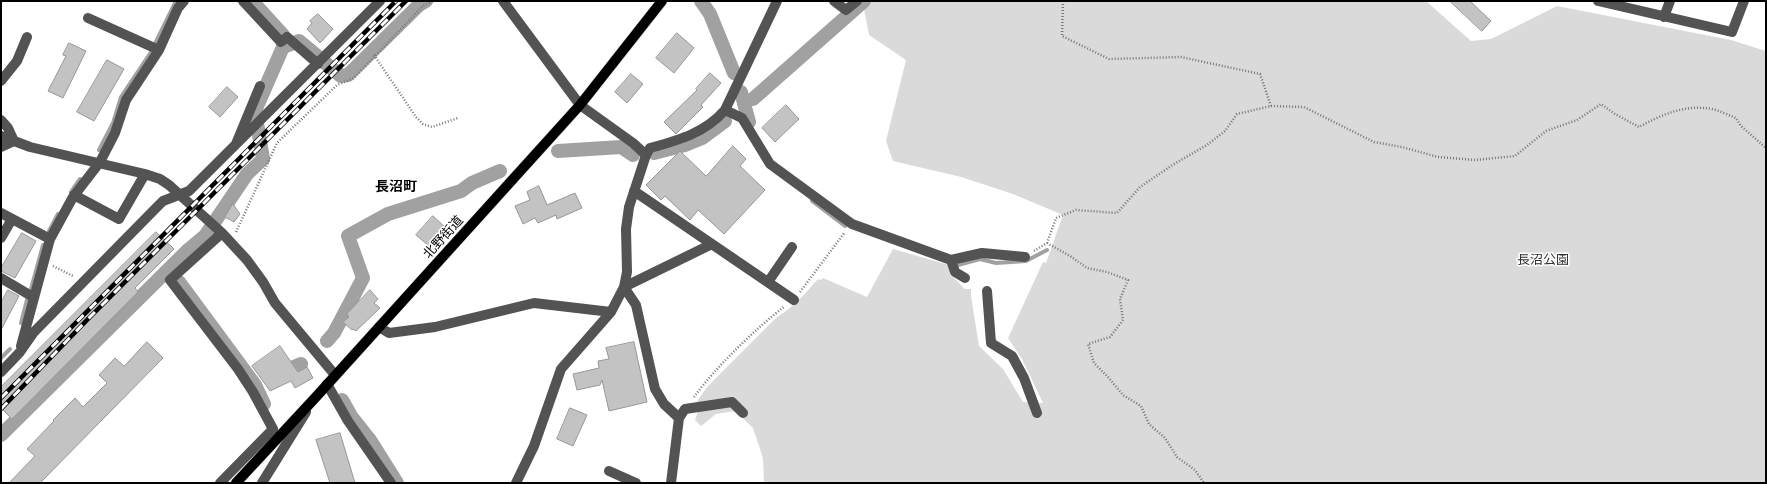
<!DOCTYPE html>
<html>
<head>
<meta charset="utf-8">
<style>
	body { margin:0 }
	#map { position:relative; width:1767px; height:484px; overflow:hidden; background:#fff; font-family:Barlow,sans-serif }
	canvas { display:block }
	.frame { position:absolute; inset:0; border:2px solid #000; pointer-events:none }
</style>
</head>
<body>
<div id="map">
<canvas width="1767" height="484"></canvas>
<div class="frame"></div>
</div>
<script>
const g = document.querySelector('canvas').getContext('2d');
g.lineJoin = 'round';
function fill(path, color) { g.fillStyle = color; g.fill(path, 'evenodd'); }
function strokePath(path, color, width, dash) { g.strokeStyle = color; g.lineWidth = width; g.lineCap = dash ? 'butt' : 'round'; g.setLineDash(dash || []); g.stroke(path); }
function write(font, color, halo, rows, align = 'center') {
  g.font = font + ' Barlow,"Noto Sans JP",sans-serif'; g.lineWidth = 3; g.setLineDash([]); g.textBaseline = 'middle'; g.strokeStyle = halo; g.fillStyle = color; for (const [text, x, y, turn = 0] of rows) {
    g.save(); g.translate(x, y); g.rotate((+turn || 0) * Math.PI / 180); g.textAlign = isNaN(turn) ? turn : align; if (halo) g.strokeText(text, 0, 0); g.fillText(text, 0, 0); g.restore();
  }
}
fill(new Path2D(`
	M870,1H1426L1471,41L1491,39L1557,6L1731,40L1766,51V483H763L764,482L763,458L753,428L735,411L716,414L701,426L695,420L700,405L694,406L707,387L776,318C793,307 805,294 818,279L821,280L823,278L867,297L893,249L949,265L950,274L965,289H971V296L979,346L1003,369L1023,402L1043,403L1022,359L1008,338L1043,262L1046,263L1063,215L1013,194L961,177L893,161L886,141L906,60L869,35L864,9Z`), '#dadada');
strokePath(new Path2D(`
	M99,150L113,123L121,97L151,52L176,1
	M71,192L80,179
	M812,201L845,226
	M49,231L58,214
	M958,265L980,259L996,263L1026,261L1047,250
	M31,289L43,245
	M21,323L27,300
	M1,358L10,349`), '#a1a1a1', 4);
strokePath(new Path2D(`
	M701,1L710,14L734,73
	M286,46L299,41L341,76L348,75L419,5L426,1
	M741,92L749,122
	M753,99L864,1
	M558,151L621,147L633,155
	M654,153L685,145L702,138L725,121
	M179,282L255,385L264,404
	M327,341L334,333L363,278L348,236L388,214L461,191L472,183L500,171
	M278,374L301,364
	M342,400L351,416L370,440L397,483
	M1,435L187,251L205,236L247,174L263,159L255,111L283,47V35L252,1`), '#a1a1a1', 14);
const building = new Path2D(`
	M1450,1H1470L1491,21L1482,31Z
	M318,14L333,29L320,43L307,29L312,23L310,21Z
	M677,33L694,48L674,73L656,58Z
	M69,43L86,51L63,98L48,91L66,56L63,55Z
	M107,60L124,69L94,121L77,112Z
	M710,73L721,83L701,105L703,107L676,134L664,122L697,90L696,89Z
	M631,74L643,84L627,103L615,92Z
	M227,87L238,97L220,117L209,107Z
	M786,105L799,119L775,142L762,128Z
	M733,146L746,159L740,166L765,190L724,234L698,210L690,220L665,196L661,200L646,185L680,151L706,176Z
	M539,186L547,205L575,193L582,208L557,219L556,215L538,223L535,218L523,224L515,206L530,200L527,192Z
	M233,204L240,214L234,222L225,217Z
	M433,216L446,228L441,233L443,234L434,244L432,242L429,246L416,235Z
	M156,232L174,249L135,288L138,292L12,419L1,408V387Z
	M22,233L36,241L15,278L1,271V268Z
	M8,290L19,296L1,330V303Z
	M370,290L378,299L374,303L380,308L356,331L353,329L352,330L343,322L349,317L347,314Z
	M147,342L163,358L40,483H9L35,456L27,449L54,421L53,420L75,398L83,407L107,383L99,375L115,358L124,366Z
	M634,342L647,402L609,411L602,380L600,385L577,390L573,374L599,368L598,361L609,359L606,348Z
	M280,346L298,372L307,367L313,378L295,388L291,381L270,391L252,366Z
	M570,408L587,415L573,446L557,439Z
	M340,433L355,483H330L316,440Z`);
fill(building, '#c3c3c3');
strokePath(building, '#979797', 1);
const major = new Path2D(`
	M236,483L315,398L580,105L662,1`);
strokePath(major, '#dbdbdb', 11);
strokePath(new Path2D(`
	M1063,1L1062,36L1109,59L1181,57L1260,74L1271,106
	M374,55L416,117L423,124L432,127L458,118
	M236,232L277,143L337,85L354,78L423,6L433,1
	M1047,243L1070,256L1087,268L1107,272L1128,280L1120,299L1123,320L1110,337L1088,344L1094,363L1108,377L1123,395L1141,406L1149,424L1165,438L1177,457L1195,470L1204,483
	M1034,251L1047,243L1056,218L1076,210L1117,213L1140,187L1174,164L1207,145L1225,131L1237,114L1271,106L1304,107L1374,142L1402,147L1438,157L1475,160L1515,156L1546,131L1577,120L1601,104L1615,114L1639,127C1659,116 1681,106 1704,108C1714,108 1726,114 1736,118L1741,126L1766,148
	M53,266L73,276
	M800,292L845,232
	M694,397C716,367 755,329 785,306`), '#757575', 2.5, [1, 2]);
strokePath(new Path2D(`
	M243,1L281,42L287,37L318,64
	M503,1L580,105L633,143L646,155
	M834,1L846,10L857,1
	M1598,1L1732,32L1744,1
	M1664,17L1670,1
	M88,18L159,50
	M1,81L17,61L27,37
	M725,110L742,118L770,164L852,224L951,260L982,253L1025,257
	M1,120L8,128L14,141L1,147
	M1,136L30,147L145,174L160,179L169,185L222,233L247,260L263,282L275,303L335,375
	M236,144L260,86
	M634,191L794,300
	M74,195L119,219L145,174
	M1,213L50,239
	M1,238L12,219
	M951,260L955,272L965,278
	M1,278L33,297
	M768,282L792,247
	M624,287L636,305L655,389L664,404L679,418L671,483
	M624,287L712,244
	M987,291L991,343L1012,356L1024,378L1037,413
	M379,327L389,333L435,327L534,303L611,312
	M21,346L50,239L73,197L100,162L115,133L126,100L159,50L178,8L184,1
	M1,372L20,352L34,332L155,209L163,201L189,191L380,1
	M327,384L348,421L391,483
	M679,418L685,409L732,402L743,413
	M609,471L636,483
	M220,483L273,429L253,392L238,369L170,280L222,233
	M262,483L306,412
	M516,483L534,446L561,369L611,312L624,287L627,272L626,229L629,207L646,155L650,148C679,140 705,133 725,110L777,1`), '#535353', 10);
strokePath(major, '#000', 10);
const rail = new Path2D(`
	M1,398L396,1
	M1,409L87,320L406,1`);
strokePath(rail, '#000', 4.5);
strokePath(rail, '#fff', 3, [9]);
write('13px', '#000', '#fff', [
	["北野街道",443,237,-48]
]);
write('13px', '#313131', '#fff', [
	["長沼公園",1543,260]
]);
write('bold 14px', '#000', '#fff', [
	["長沼町",396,186]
]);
</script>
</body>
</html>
